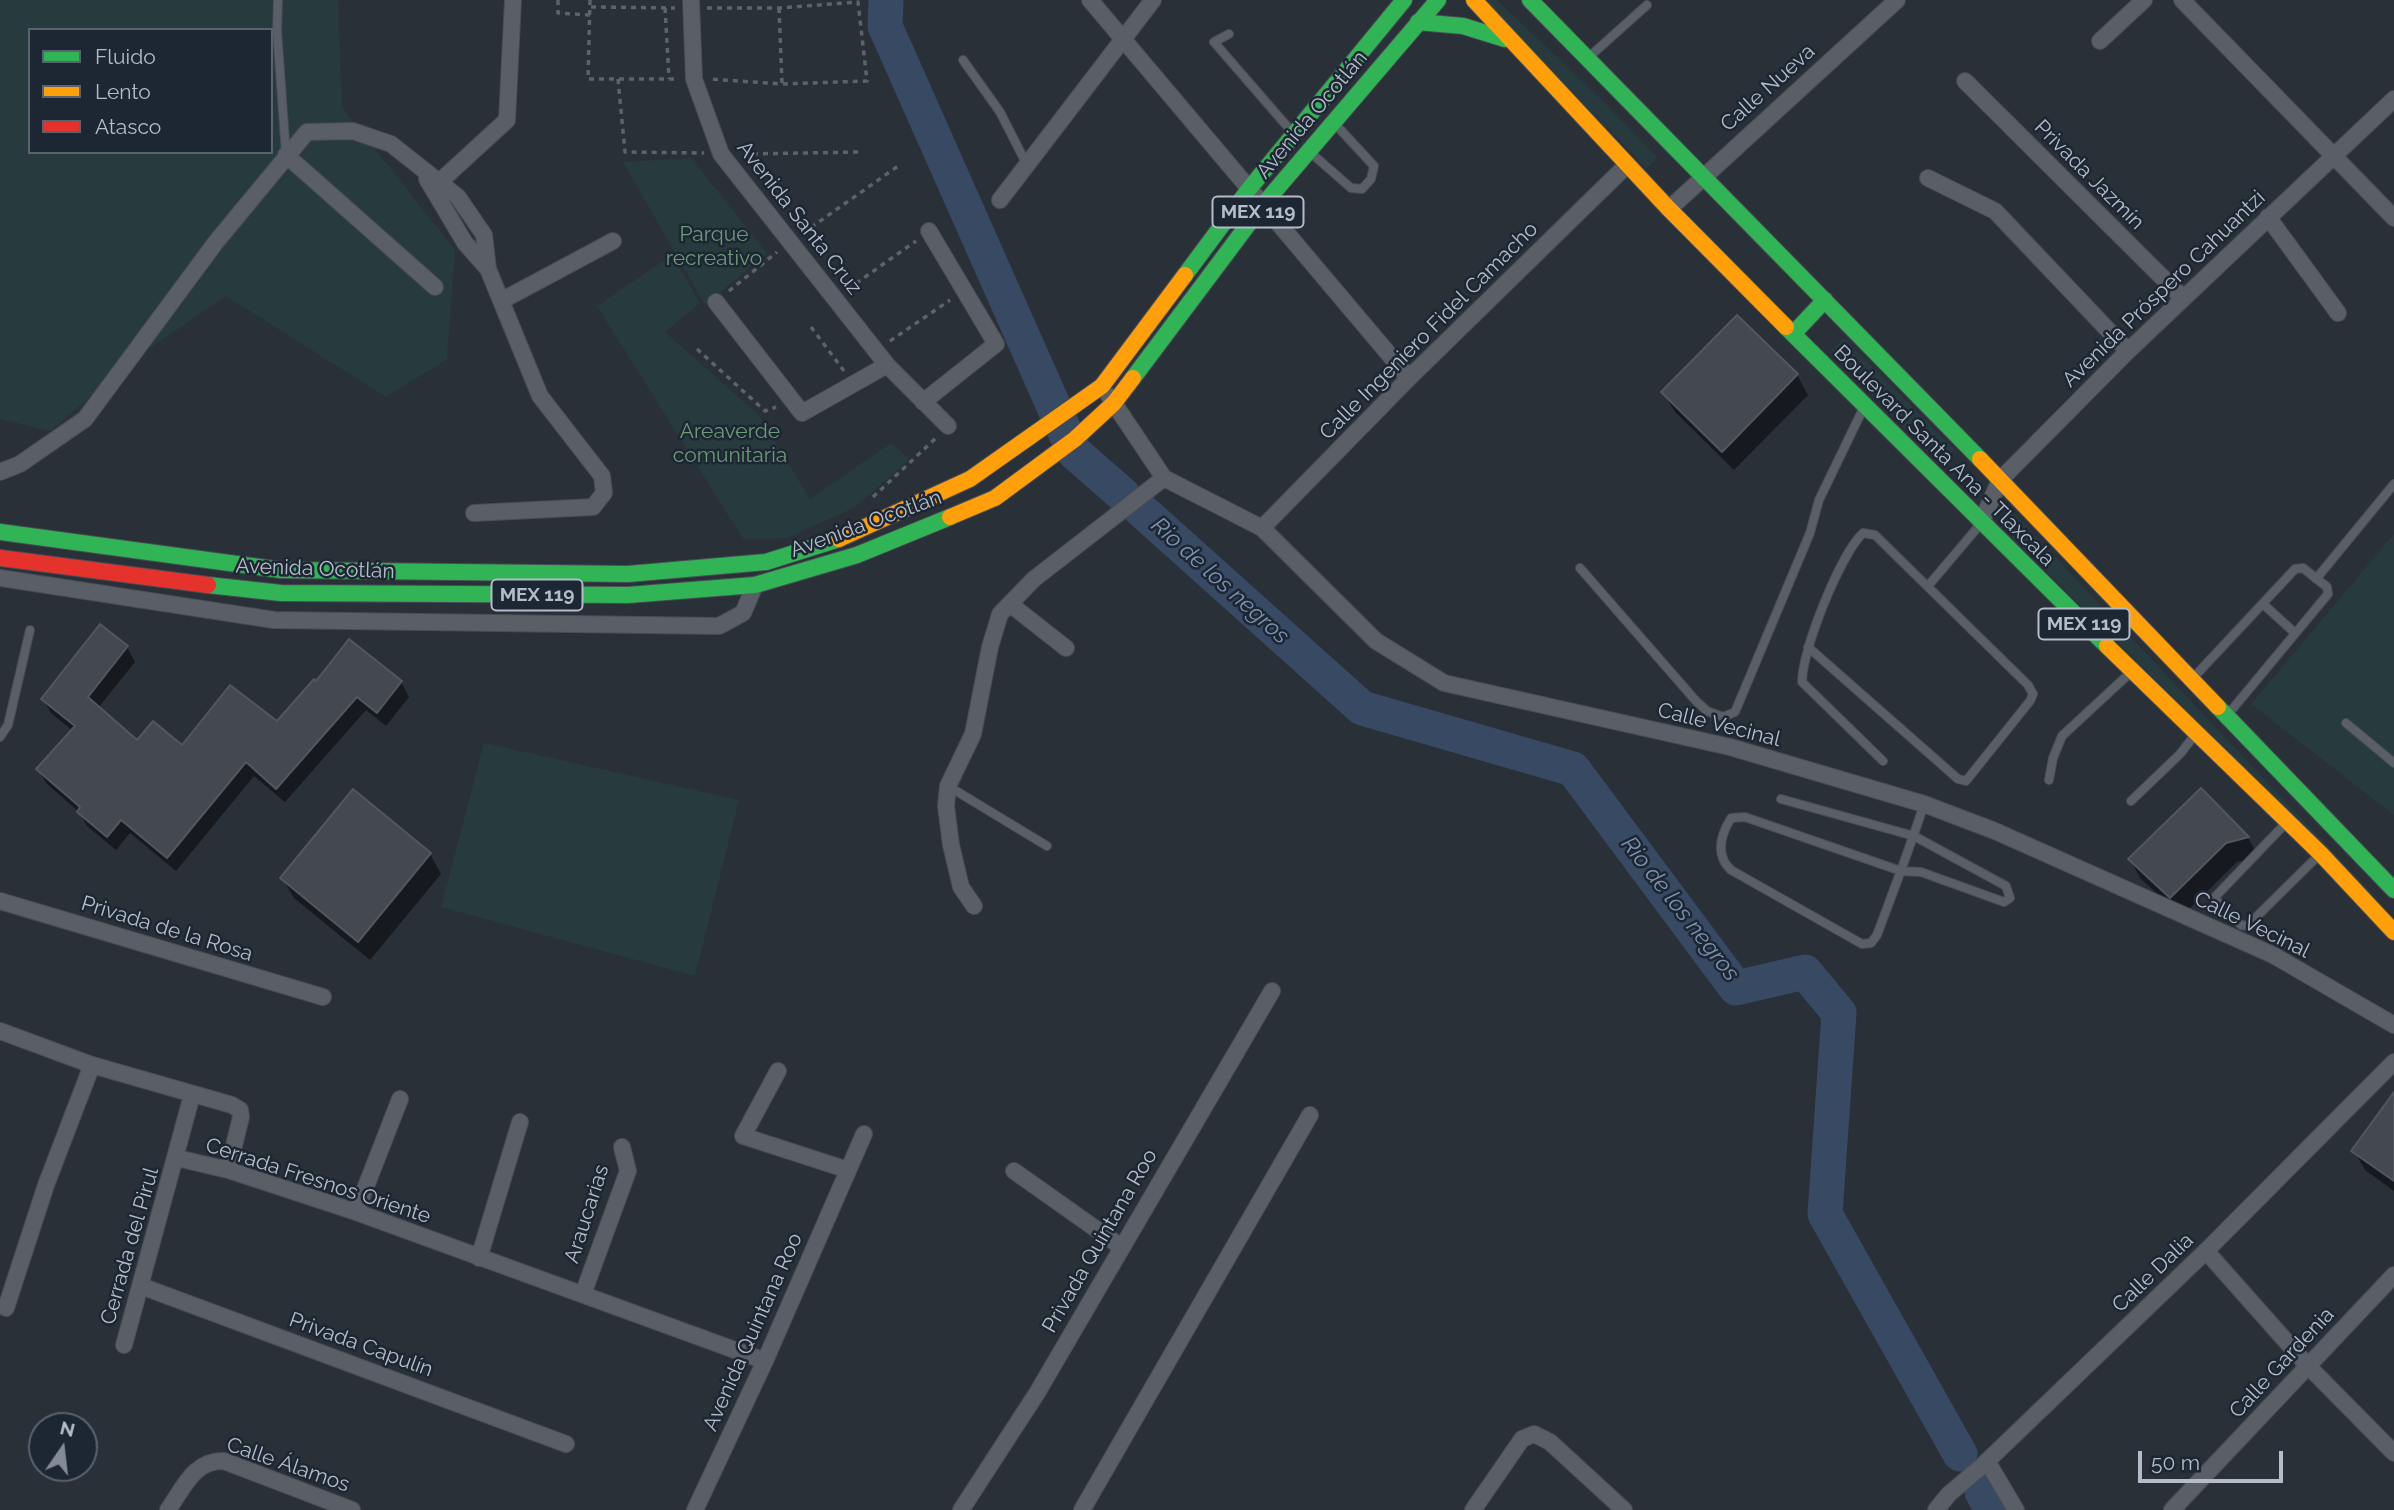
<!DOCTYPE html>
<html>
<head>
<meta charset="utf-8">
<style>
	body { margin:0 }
	#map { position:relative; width:2394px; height:1510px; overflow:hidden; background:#2a3038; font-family:Raleway,sans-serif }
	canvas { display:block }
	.legend { position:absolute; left:28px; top:28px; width:245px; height:126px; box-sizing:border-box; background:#1d2633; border:2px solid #59626f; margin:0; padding:9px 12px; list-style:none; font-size:21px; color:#b4bcc9 }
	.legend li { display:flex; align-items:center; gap:14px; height:35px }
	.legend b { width:35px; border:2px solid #59626f }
	.north { position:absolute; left:28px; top:1412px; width:70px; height:70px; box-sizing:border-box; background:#1d2633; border:2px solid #59626f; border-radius:50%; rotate:14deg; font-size:19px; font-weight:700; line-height:28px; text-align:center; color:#b4bcc9 }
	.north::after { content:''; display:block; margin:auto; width:24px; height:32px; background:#848b96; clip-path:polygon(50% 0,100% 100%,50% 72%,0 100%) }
	.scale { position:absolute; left:2138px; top:1451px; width:145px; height:32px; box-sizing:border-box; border:4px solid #b4bcc9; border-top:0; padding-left:9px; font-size:21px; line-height:24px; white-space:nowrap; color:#b4bcc9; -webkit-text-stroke:5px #1d2633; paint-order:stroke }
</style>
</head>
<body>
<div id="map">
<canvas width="2394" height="1510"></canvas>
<ul class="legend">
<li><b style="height:9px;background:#30b455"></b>Fluido</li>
<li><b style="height:9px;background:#ff9f0a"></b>Lento</li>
<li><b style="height:9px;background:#e5322d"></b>Atasco</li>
</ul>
<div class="north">N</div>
<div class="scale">50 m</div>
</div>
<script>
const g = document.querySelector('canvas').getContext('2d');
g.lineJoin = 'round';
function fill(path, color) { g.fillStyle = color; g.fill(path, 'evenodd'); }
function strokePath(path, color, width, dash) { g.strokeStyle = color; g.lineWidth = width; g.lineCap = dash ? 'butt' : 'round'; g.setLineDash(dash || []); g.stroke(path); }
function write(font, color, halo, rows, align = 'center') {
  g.font = font + ' Raleway,sans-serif'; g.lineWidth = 5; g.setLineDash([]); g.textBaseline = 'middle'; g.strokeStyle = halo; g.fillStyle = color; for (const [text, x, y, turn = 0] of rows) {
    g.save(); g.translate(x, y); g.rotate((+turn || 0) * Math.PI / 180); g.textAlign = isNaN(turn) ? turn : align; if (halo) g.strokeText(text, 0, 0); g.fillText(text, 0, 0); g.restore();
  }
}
fill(new Path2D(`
	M0,0H338L342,107L455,250L447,359L386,397L226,296L130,362L50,431L0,419ZM30,30H271V152H30Z
	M1483,0H1497L1602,100L1657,157L1647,169Z
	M691,158L767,253L705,305L623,162Z
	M672,255L700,303L665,332L760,416L810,499L891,443L910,459L854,508L787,538L743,539L597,306Z
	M1844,338L1954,449L1941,465L1830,352Z
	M2013,512L2394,917L2001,526Z
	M2394,534V815L2251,704Z
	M484,743L739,800L695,976L441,907Z`), '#273a3e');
fill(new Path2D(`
	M1797,375L1808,395L1734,470L1675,412L1663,392Z
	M127,647L135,662L98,708L137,742L182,748L277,723L401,682L409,697L386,726L366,710L285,802L254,776L176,871L130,833L116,850L87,826L79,812L47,784L38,770L73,731L51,713L43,699Z
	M2201,791L2248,838L2259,857L2237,862L2182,916L2141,879L2130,860Z
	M430,854L441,874L370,960L294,898L282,878Z
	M2394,1100V1191L2365,1170L2354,1151Z`), '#0007');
strokePath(new Path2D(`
	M886,0L885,26L1074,452L1123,495
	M1140,509L1362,708L1573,769L1736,988L1805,972L1839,1013L1825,1214L1960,1454
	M1982,1492L1992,1510`), '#384963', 35);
const building = new Path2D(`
	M1737,315L1798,374L1722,452L1661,392Z
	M100,624L128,646L88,697L137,740L153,721L182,745L230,685L277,721L314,679L316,681L349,639L402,681L377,713L357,697L276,789L246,762L167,858L121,820L107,837L77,812L80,807L36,769L75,726L41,699Z
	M2201,788L2249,837L2226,843L2170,898L2128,859Z
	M353,789L431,853L358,942L280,878Z
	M2394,1092V1181L2351,1151Z`);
fill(building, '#444950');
strokePath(building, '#52575f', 2);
const lane = new Path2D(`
	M278,0L277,30L286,154
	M1229,34L1214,42L1292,132
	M1589,57L1647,5
	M963,60L1000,112L1027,165
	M1311,153L1351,188L1362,189L1371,179L1374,166L1337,126
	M1580,568L1696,701L1707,711L1723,717L1735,712L1810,533L1819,500L1863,409
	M2316,579L2394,484
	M1928,586L1978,527
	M2263,604L2295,633
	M1808,647L1958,779L1966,781L2030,701L2033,694L2028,685L1875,535L1863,533C1840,555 1802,650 1802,682L1883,761
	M2194,677L2295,569L2303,568L2327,587L2328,594L2230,712
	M2346,723L2394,763
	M0,737L8,725L30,630
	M2049,780L2053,758L2062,736L2130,673
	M948,786L1047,846
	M1781,799L1914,836L2006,886L2010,898L2004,902L1921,872L1901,871L1745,817L1731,818C1720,836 1715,855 1731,870L1862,944L1871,943L1877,935C1893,892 1910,848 1924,804
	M2131,801L2180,754L2194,736
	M2285,824L2214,898L2241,925L2247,926L2317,857`);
const street = new Path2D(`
	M691,0L694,79L721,154L887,365L948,426
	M1090,0L1409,378
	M2182,0L2394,218
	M2100,41L2144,0
	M1965,81L2183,298
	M286,155L435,287
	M1928,178L1995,211L2128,351
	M427,179L465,243L488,269
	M434,187L507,120L513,0
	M1000,200L1153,0
	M1669,209L1897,0
	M2268,217L2338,313
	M501,301L613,241
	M716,302L802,413L887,365
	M1109,396L1164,478L1262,528L1376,641L1444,683L1730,747L1924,804L1995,831L2273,955L2394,1025
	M923,402L996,344L929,231
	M0,472L20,464L85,419L216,242L307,132L353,131L391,144L458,197L484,235L488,269L540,396L602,476L604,493L593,507L474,513
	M1981,523L2000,480L2128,351L2394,99
	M1262,528L1409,378L1627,165
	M0,578L274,620L719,626L743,613L755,585
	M1010,604L1066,648
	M0,901L323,997
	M974,906L961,887L951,845L946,806L948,786L973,734L990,647L1000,614L1034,579L1164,478
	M0,1031L92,1065L232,1105L240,1110L241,1117L228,1170
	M778,1071L743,1136L848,1170
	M177,1158L228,1170L356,1212L765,1361
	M1014,1171L1120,1246
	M356,1212L400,1099
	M2206,1251L2308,1366L2394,1453
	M479,1258L520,1122
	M141,1286L566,1444
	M583,1294L628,1171L622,1147
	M6,1308L46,1185L92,1065
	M124,1345L192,1095
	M1987,1461L2016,1510
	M168,1510C184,1487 194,1460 224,1461L352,1510
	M695,1510L765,1361L864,1134
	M961,1510L1037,1393L1272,991
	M1082,1510L1310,1115
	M1473,1510L1522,1439L1534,1434L1550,1442L1624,1510
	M1936,1510L1949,1494L1982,1466L2206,1251L2394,1062
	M2172,1510L2394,1275`);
const fast = new Path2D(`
	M1530,0L1980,459
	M1418,22L1463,26L1505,39
	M1185,275L1249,189L1404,0
	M1786,327L2107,646
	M1793,334L1825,300
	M1133,378L1262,206L1438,0
	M0,532L281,570L628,574L766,562L839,539
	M208,585L281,593L628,595L755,585L857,555L950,517
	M2218,707L2394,890`);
const slow = new Path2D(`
	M1474,0L1669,209L1786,327
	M1980,459L2218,707
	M950,517L995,498L1075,439L1114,403L1133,378
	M839,539L970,479L1102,386L1185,275
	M2107,646L2321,854L2394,932`);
const jam = new Path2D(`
	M0,558L208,585`);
strokePath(lane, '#484c53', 10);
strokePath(street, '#484c53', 18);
strokePath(fast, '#484c55', 18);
strokePath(slow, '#484c55', 18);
strokePath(jam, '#484c55', 18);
strokePath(new Path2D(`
	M558,0V13L590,15
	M590,0L588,79H678
	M591,7L675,8
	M665,8L669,79
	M707,8H779L858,2L867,81L782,84L710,79
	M779,8L782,83
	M618,79L625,152L704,153
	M743,154L860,152
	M803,233L901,164
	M848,289L916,241
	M729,291L777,252
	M811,327L844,371
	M890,341L950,300
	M697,349L765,411L776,407
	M873,497L936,438`), '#5d636a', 3.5, [5, 5]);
strokePath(lane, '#5a5e66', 8);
strokePath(street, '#5a5e66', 16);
strokePath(fast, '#30b455', 16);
strokePath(slow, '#ff9f0a', 16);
strokePath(jam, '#e5322d', 16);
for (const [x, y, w] of [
	[1258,212,91],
	[537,595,91],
	[2084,624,91]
]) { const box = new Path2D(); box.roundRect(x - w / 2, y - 15.5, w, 31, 5); g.fillStyle = '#1d2633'; g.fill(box); strokePath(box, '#b4bcc9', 2); }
write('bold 19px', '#b4bcc9', null, [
	["MEX 119",1258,212],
	["MEX 119",537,595],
	["MEX 119",2084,624]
]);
write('21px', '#b4bcc9', '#1d2633', [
	["Calle Nueva",1768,88,-42],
	["Avenida Ocotlán",1312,115,-50],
	["Privada Jazmín",2089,175,45],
	["Avenida Santa Cruz",799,218,52],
	["Avenida Próspero Cahuantzi",2164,289,-44],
	["Calle Ingeniero Fidel Camacho",1429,331,-45],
	["Boulevard Santa Ana - Tlaxcala",1944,456,45],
	["Avenida Ocotlán",866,524,-20],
	["Avenida Ocotlán",315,569,2],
	["Calle Vecinal",1719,725,14],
	["Calle Vecinal",2252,925,26],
	["Privada de la Rosa",167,929,17],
	["Cerrada Fresnos Oriente",318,1181,18],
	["Araucarias",587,1214,-72],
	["Privada Quintana Roo",1100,1241,-60],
	["Cerrada del Pirul",130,1246,-74],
	["Calle Dalia",2153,1273,-44],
	["Avenida Quintana Roo",753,1332,-66],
	["Privada Capulín",361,1345,20],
	["Calle Gardenia",2282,1363,-47],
	["Calle Álamos",288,1465,19]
]);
write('21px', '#6b9a76', '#1d2633', [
	["Parque",714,235],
	["recreativo",714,259],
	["Areaverde",730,432],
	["comunitaria",730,456]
]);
write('italic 23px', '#7c92b1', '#1d2633', [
	["Rio de los negros",1220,581,42],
	["Rio de los negros",1680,909,52]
]);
</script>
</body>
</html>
